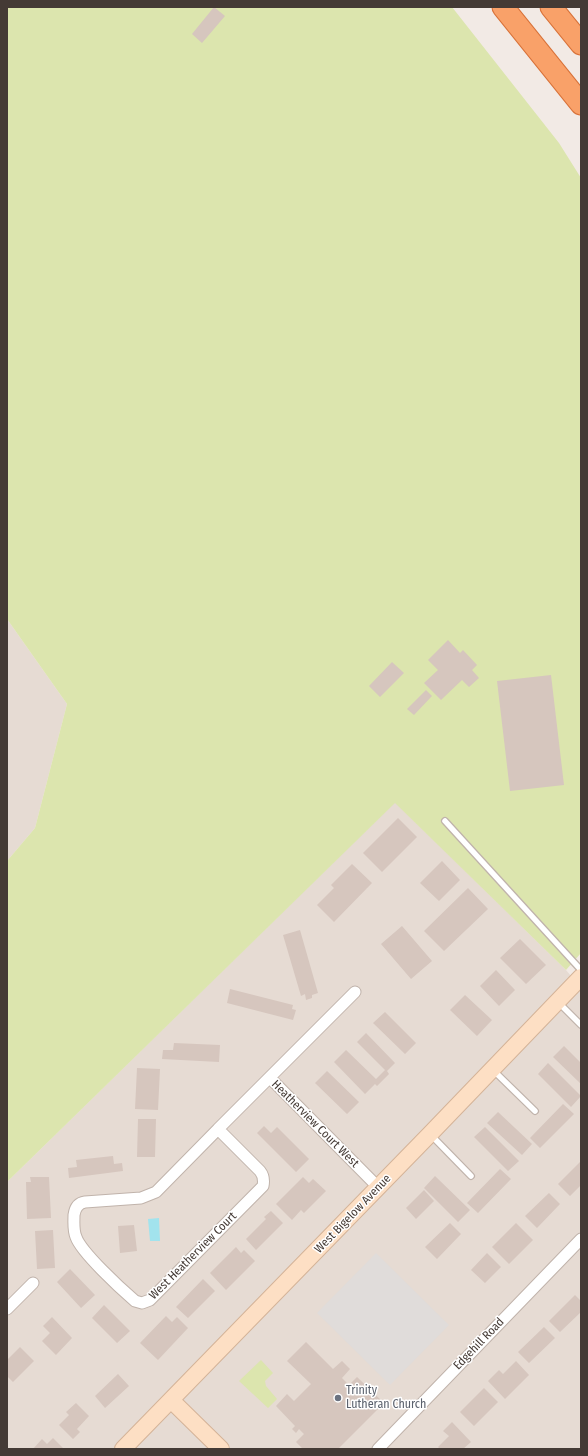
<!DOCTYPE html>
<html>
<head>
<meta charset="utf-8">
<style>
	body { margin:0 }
	#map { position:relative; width:588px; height:1456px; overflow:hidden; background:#f2eae5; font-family:"Fira Sans Condensed",sans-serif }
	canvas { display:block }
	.frame { position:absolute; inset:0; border:8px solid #443a35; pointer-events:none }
</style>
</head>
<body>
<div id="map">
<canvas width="588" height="1456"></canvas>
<div class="frame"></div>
</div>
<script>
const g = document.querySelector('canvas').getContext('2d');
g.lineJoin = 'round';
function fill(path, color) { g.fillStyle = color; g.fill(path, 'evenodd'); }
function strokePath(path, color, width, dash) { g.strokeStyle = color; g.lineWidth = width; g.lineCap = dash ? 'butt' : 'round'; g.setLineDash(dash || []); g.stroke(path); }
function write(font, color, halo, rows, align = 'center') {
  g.font = font + ' "Fira Sans Condensed",sans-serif'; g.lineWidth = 3; g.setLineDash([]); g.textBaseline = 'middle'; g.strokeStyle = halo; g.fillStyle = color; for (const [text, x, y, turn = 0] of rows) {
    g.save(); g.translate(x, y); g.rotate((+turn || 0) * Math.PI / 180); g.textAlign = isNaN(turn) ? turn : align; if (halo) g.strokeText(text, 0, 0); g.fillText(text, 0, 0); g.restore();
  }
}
fill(new Path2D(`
	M7,619L67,704L35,828L7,861Z
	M395,802L566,970L576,982L581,977V1449H7V1182Z`), '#e6dbd3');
fill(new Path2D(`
	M7,7H452L559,143L581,178V953L566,970L395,803L7,1182V861L35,828L67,704L7,619Z
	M261,1360L273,1373L265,1381L266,1386L277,1399L268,1408L239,1381Z`), '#dce5ae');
fill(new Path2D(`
	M376,1253L449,1325L390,1385L317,1313Z`), '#e0dcda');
fill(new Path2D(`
	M159,1218L160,1241H150L148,1219Z`), '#a2e3ed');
fill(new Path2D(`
	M214,7L225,16L202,43L192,34Z
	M448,640L460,653L463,650L477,665L472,670L479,678L469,687L462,680L441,700L424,683L438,670L428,660Z
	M392,662L404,673L380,697L369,686Z
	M551,675L564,785L510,791L497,681Z
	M426,690L432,696L414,715L407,709Z
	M398,818L417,837L382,872L363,853Z
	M442,861L460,880L439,901L420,883Z
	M352,864L372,883L334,922L317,905L334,888L331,885Z
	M468,888L488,909L444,951L424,931Z
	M402,926L432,961L411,979L381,944Z
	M300,930L318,993L312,995V998L306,1000L305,994L301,996L283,935Z
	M520,939L546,965L526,984L500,958Z
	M496,970L515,990L499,1006L480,986Z
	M230,989L293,1005L292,1009L296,1010L293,1020L227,1003Z
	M465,995L492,1020L477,1036L450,1010Z
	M385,1012L416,1043L405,1054L373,1023Z
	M366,1033L395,1063L387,1071L389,1074L377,1086L375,1084L365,1094L334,1062L346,1050L376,1079L385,1070L357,1042Z
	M174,1043L220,1045L219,1062L162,1059L163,1050H173Z
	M564,1046L581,1063V1084L553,1057Z
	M548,1063L581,1096L571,1107L538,1074Z
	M137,1068L160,1069L158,1110L135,1109Z
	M327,1071L359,1102L347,1114L315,1083Z
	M563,1104L574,1114L540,1148L530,1138Z
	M498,1112L532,1144L522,1155L487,1123Z
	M138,1119H156L155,1157H137Z
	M264,1126L271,1133L277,1127L309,1159L296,1172L257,1133Z
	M485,1127L519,1161L508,1171L474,1137Z
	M113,1156L114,1164L122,1163L123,1171L69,1178L68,1168L77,1167L76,1160Z
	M581,1161V1185L570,1196L558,1184Z
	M500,1169L511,1179L478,1213L467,1203Z
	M435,1176L470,1210L458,1222L424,1188Z
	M30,1177H49L51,1218L27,1219L26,1182H31Z
	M303,1177L309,1183L313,1179L326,1191L304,1213L301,1210L292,1220L276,1204Z
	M424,1190L434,1201L416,1219L406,1208Z
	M549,1193L560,1204L537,1228L525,1216Z
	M271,1211L283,1223L256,1250L246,1239L266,1219L264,1217Z
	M450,1223L461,1234L437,1259L425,1247Z
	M516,1223L533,1240L509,1264L492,1247Z
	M134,1225L137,1251L120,1253L118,1226Z
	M53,1230L55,1268L37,1269L35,1231Z
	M236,1247L241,1253L244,1250L255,1261L226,1290L210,1273Z
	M487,1253L501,1267L485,1283L471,1270Z
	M70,1269L95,1295L81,1308L57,1282Z
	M203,1279L215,1291L188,1318L176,1307Z
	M575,1295L581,1301V1312L560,1332L549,1321Z
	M104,1305L130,1331L117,1343L92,1318Z
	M166,1316L172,1322L177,1317L188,1328L158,1360L140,1343Z
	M52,1317L72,1338L56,1355L42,1341L50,1333L43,1326Z
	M544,1327L555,1338L529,1363L518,1352Z
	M306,1342L333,1369L342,1361L350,1369L342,1378L349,1385L357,1377L384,1403L338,1449H303L296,1442L304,1434L299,1429L296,1433L292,1429L295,1426L276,1406L287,1394L294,1401L311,1384L287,1361Z
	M20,1347L34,1361L13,1382L7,1376V1360Z
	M516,1361L529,1375L505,1399L488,1381L499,1370L503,1374Z
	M118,1374L129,1386L105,1408L95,1396Z
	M484,1388L498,1402L474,1426L460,1412Z
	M76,1403L89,1416L77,1429L80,1432L73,1439L59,1425L69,1415L66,1412Z
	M452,1422L471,1442L463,1449H440L438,1447L449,1436L443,1431Z
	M53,1438L64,1449H33L42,1439L47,1444Z`), '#d6c6be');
const lane = new Path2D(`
	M445,821L581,970
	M558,1002L581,1025
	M493,1070L535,1111
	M430,1134L471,1176`);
const street = new Path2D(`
	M270,1078L378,1187
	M218,1129L260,1171C264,1176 264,1181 263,1186L150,1300L142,1303L135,1301C121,1289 81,1252 76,1237C73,1230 74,1222 74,1215C75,1208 78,1203 85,1202L141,1198L156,1192Z
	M218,1129L355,992
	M7,1309L33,1283
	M378,1449L581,1239`);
const secondary = new Path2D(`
	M171,1400L221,1449
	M123,1449L430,1134L581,977`);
const highway = new Path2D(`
	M503,7L581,104
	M551,7L581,44`);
strokePath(lane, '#c0b3ab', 8);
strokePath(street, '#c0b3ab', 13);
strokePath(secondary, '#d4b398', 18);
strokePath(highway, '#d87239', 23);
strokePath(lane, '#fff', 5.5);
strokePath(street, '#fff', 11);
strokePath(secondary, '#fddfc4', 16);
strokePath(highway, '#f9a169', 21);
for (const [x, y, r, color] of [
	[338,1398,4,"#6b7280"]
]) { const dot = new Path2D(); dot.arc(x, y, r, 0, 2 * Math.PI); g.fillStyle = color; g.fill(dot); strokePath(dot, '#fff', 1.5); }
write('12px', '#443a35', '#fff', [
	["Heatherview Court West",315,1124,45],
	["West Bigelow Avenue",353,1214,-46],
	["West Heatherview Court",193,1256,-45],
	["Edgehill Road",479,1344,-46]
]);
write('12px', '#5b616d', '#fff', [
	["Trinity",346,1391],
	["Lutheran Church",346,1405]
], 'left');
</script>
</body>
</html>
